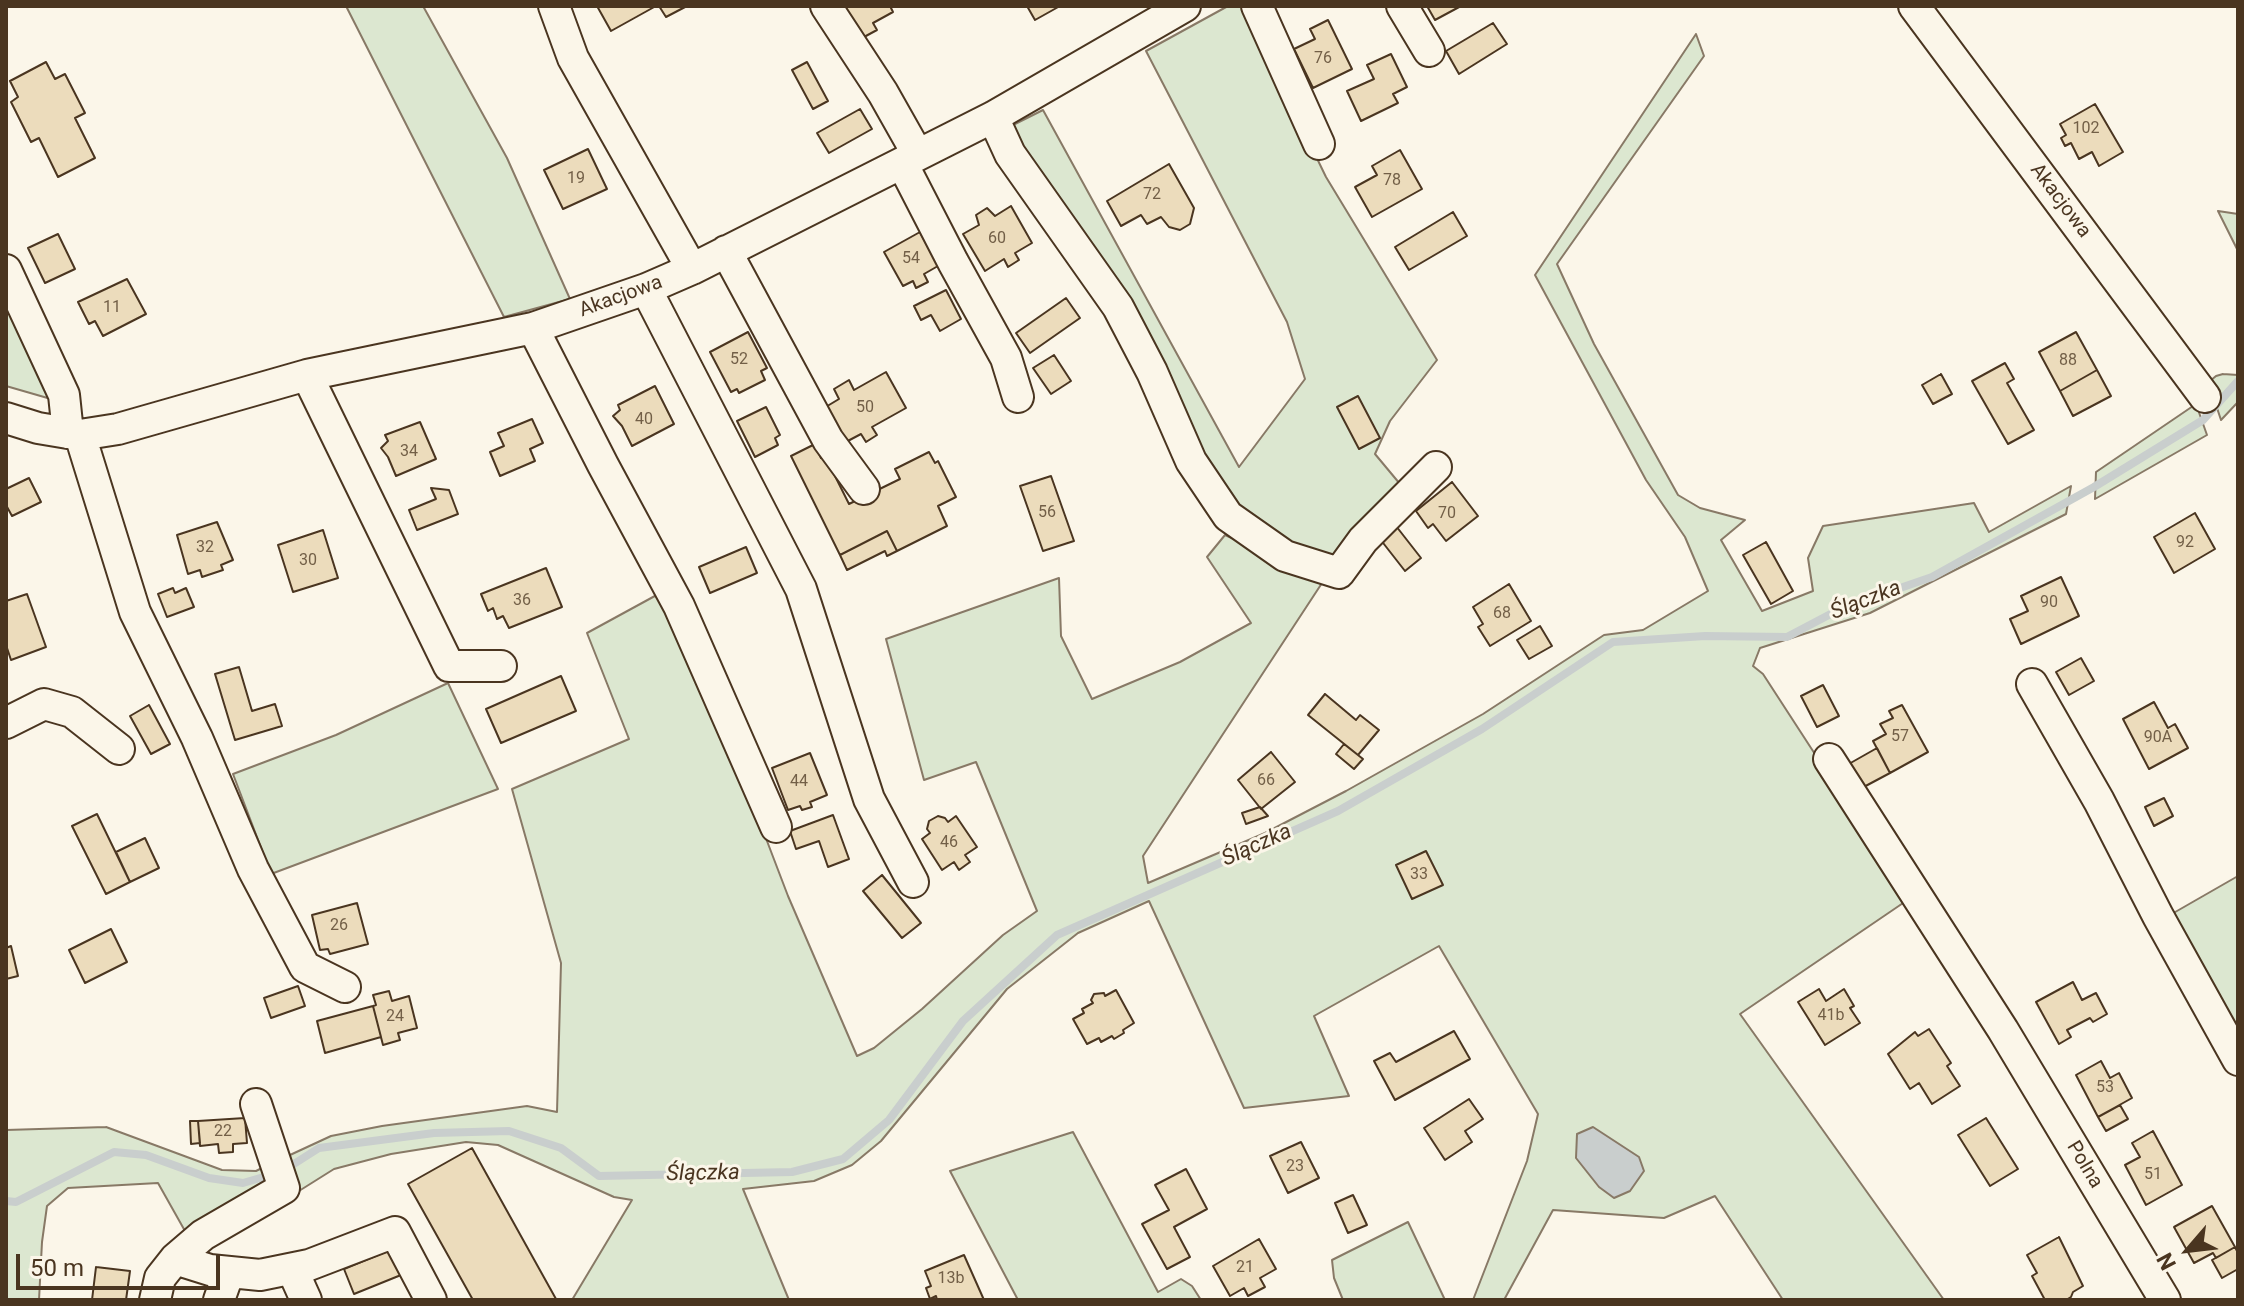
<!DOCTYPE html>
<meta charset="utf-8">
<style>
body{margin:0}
#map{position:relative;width:2244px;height:1306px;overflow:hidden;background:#fbf6e9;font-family:Roboto,sans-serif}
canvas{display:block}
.frame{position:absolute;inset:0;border:8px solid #4a3520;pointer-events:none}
.north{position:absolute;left:2148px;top:1210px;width:80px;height:80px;-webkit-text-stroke:6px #fbf6e9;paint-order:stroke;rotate:242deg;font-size:22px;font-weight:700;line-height:32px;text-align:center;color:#4a3520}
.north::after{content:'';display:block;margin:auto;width:28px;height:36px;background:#4a3520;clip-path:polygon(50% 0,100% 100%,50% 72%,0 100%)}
.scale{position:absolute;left:16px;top:1254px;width:204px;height:36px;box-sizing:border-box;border:4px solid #4a3520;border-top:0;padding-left:10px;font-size:24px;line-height:28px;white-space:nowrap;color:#4a3520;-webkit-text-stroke:6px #fbf6e9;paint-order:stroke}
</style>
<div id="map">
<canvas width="2244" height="1306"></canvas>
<div class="frame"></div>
<div class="north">N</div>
<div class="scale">50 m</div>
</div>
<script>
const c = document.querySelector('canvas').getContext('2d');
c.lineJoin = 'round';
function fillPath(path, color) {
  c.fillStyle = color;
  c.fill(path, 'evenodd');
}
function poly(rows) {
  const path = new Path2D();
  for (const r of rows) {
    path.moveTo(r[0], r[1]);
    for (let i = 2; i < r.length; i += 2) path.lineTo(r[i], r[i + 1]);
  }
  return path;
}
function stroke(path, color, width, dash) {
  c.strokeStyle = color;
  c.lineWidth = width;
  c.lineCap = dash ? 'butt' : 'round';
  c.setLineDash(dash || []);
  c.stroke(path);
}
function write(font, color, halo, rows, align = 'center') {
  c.font = font + ' Roboto,sans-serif';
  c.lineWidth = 6;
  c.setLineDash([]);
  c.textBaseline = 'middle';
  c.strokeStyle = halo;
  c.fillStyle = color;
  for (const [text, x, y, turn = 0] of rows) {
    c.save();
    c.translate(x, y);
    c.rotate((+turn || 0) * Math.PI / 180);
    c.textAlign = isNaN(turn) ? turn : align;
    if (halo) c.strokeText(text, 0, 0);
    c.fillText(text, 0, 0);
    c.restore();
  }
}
const green = poly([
 [346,6,423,6,507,158,570,299,504,317,346,6],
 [1228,6,1243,6,1326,177,1437,360,1390,421,1375,454,1400,484,1339,558,1303,552,1220,494,1084,246,1011,126,1043,110,1239,467,1305,379,1287,322,1146,51,1228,6],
 [1696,34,1704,56,1557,264,1594,344,1678,495,1700,508,1745,520,1721,540,1762,611,1813,591,1808,558,1823,526,1974,503,1989,532,2071,486,2066,514,1870,613,1760,648,1753,666,1763,674,1909,899,1740,1014,1944,1300,1783,1300,1715,1196,1664,1218,1553,1210,1504,1300,1473,1300,1527,1161,1538,1114,1439,946,1314,1016,1349,1096,1244,1108,1149,901,1078,933,1007,989,881,1141,852,1165,814,1181,743,1189,789,1300,572,1300,632,1200,614,1197,498,1145,466,1142,391,1154,334,1169,291,1196,290,1155,331,1136,382,1126,527,1106,557,1112,561,963,512,789,629,739,587,633,664,591,712,697,788,896,857,1056,874,1048,922,1009,1003,935,1037,911,976,762,924,780,886,639,1059,578,1061,636,1092,699,1180,662,1251,623,1207,557,1225,535,1324,580,1143,856,1148,883,1265,833,1346,791,1483,714,1604,635,1643,630,1708,591,1685,537,1646,480,1535,275,1696,34],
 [2218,211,2238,214,2238,251,2218,211],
 [6,297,51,399,6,386,6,297],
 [2223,374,2238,375,2238,402,2221,420,2213,396,2204,386,2216,376,2223,374],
 [2196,404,2207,435,2095,499,2096,472,2196,404],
 [448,683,498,789,271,874,233,774,336,735,448,683],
 [2238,876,2238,1043,2170,915,2238,876],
 [106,1127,222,1170,256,1171,268,1165,262,1191,185,1231,158,1183,68,1188,47,1206,42,1242,39,1300,6,1300,6,1130,106,1127],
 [1073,1132,1158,1292,1181,1279,1192,1286,1201,1300,1018,1300,950,1171,1073,1132],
 [1408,1222,1445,1300,1343,1300,1334,1278,1332,1260,1408,1222]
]);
fillPath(green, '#dce7d0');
stroke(green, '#887966', 2);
const water = poly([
 [1593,1127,1639,1157,1644,1171,1630,1191,1614,1198,1599,1187,1576,1158,1577,1134,1593,1127]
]);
fillPath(water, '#c9cecd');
stroke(water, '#887966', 2);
stroke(poly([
 [286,1169,319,1148,434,1133,509,1131,561,1148,599,1176,792,1172,843,1159,889,1120,963,1021,1057,935,1338,811,1482,729,1613,642,1705,636,1787,637,1842,608,1932,577,2094,487,2203,420,2238,381],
 [6,1201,16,1202,114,1152,146,1155,209,1178,243,1183,274,1174]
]), '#c9cecd', 8);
const building = poly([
 [597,6,656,6,611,31,597,6],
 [659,6,687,6,666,17,659,6],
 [843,6,890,6,893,12,873,23,877,30,864,37,860,30,857,31,843,6],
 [1027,6,1060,6,1035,20,1027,6],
 [1427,6,1461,6,1435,20,1427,6],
 [1328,20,1352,69,1313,88,1294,49,1315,39,1310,29,1328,20],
 [1493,23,1507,44,1459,74,1446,51,1493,23],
 [1391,54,1407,87,1393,94,1398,103,1361,121,1347,91,1374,79,1367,65,1391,54],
 [46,62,55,79,65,74,85,113,75,118,95,158,58,177,39,138,31,142,11,102,18,97,10,81,46,62],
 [807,62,828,101,813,109,792,70,807,62],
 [2095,104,2123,152,2099,166,2092,152,2079,159,2071,143,2065,146,2061,138,2066,135,2060,124,2095,104],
 [860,109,872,129,829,153,817,133,860,109],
 [588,149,607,189,563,209,544,170,588,149],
 [1400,150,1422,189,1372,217,1355,187,1377,175,1372,166,1400,150],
 [1169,164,1194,208,1190,224,1180,230,1169,227,1161,217,1147,224,1141,215,1121,226,1107,201,1169,164],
 [1011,206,1032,243,1015,253,1019,260,1008,267,1004,259,985,271,963,234,979,225,976,215,987,208,995,216,1011,206],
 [1453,212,1467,236,1409,270,1395,247,1453,212],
 [920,232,938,266,924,274,928,282,916,288,913,281,903,286,884,252,920,232],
 [58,234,75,269,45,283,28,248,58,234],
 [127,279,146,314,103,336,95,321,89,324,78,302,127,279],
 [946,290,961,319,940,331,931,315,921,320,914,306,946,290],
 [1066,298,1080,318,1030,353,1016,333,1066,298],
 [748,332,767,368,761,371,765,380,739,393,737,389,731,392,710,352,748,332],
 [2076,332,2097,370,2060,391,2039,352,2076,332],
 [1054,355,1071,381,1051,394,1033,368,1054,355],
 [2005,363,2014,379,2007,383,2034,430,2008,444,1972,381,2005,363],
 [2097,370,2111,396,2073,416,2060,391,2097,370],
 [886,372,906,408,872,427,877,435,866,442,861,434,844,443,824,408,839,399,834,389,849,380,854,390,886,372],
 [1941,374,1952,394,1933,404,1922,385,1941,374],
 [655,386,674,424,632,446,622,426,613,416,620,410,618,405,655,386],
 [1358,396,1380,438,1359,449,1337,407,1358,396],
 [766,407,780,435,775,438,778,445,755,457,737,421,766,407],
 [532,419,543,443,530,449,535,461,500,476,490,452,504,446,498,433,532,419],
 [420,422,436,459,396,476,388,457,381,448,388,441,385,435,420,422],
 [815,444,821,458,825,456,849,504,900,479,895,469,929,452,935,463,938,461,956,497,938,506,947,526,897,551,887,531,840,555,791,456,815,444],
 [1051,476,1074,541,1043,551,1020,486,1051,476],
 [29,478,41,502,12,516,6,505,6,489,29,478],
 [1452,482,1478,516,1446,541,1433,524,1428,528,1416,511,1452,482],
 [431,488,449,490,458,514,417,530,409,510,436,499,431,488],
 [2195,513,2215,549,2174,573,2154,537,2195,513],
 [217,522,233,560,221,565,223,570,202,577,200,570,188,574,177,535,217,522],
 [1396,526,1421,558,1405,571,1380,539,1396,526],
 [323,530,338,578,293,592,278,545,323,530],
 [887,531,897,551,887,556,885,551,847,570,840,555,887,531],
 [1766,542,1793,591,1771,604,1743,555,1766,542],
 [746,547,757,573,710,593,699,567,746,547],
 [546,568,562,607,509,628,503,616,497,619,493,608,488,611,481,594,546,568],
 [2061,577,2079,616,2021,644,2010,619,2028,611,2021,596,2061,577],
 [1509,584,1531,621,1490,646,1478,627,1483,624,1473,607,1509,584],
 [173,588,175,593,186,588,194,607,167,617,158,594,173,588],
 [27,594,46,647,11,660,6,645,6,601,27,594],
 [1540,626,1552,646,1529,659,1517,640,1540,626],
 [2081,658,2094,681,2069,695,2056,672,2081,658],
 [239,667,252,711,275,704,282,726,235,740,215,674,239,667],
 [561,676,576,711,501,743,486,709,561,676],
 [1823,685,1839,716,1817,727,1801,696,1823,685],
 [1325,694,1356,720,1360,715,1379,730,1358,755,1308,715,1325,694],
 [2154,702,2168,728,2175,724,2188,748,2149,769,2123,719,2154,702],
 [149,705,170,744,151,754,130,716,149,705],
 [1902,705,1928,752,1890,773,1873,741,1886,734,1880,724,1893,718,1889,711,1902,705],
 [1344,744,1363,759,1354,769,1336,754,1344,744],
 [1877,748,1890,773,1860,789,1847,765,1877,748],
 [1271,752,1295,782,1261,809,1238,780,1271,752],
 [810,753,827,795,810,802,812,807,802,810,800,806,788,810,772,768,810,753],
 [2164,798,2173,816,2154,826,2145,807,2164,798],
 [1260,807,1268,816,1246,824,1242,813,1260,807],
 [97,814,130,882,106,894,72,826,97,814],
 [833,815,849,859,828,867,819,841,796,849,790,831,833,815],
 [938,816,945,818,948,822,956,816,977,847,965,855,970,862,959,870,954,862,942,870,922,839,930,833,927,829,929,821,938,816],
 [145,838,159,868,130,882,116,852,145,838],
 [1426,851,1443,885,1412,899,1396,865,1426,851],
 [882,875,921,923,902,938,863,891,882,875],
 [357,903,368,944,330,954,328,949,320,950,312,915,357,903],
 [111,929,127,962,85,983,69,950,111,929],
 [11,946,18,976,6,979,6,948,11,946],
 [2073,982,2082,1000,2096,993,2107,1014,2093,1022,2090,1018,2067,1030,2071,1037,2059,1044,2036,1002,2073,982],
 [298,986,305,1006,271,1018,264,998,298,986],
 [1819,989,1826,1001,1844,989,1854,1006,1850,1008,1860,1023,1825,1045,1798,1002,1819,989],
 [1116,990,1134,1023,1123,1030,1124,1033,1114,1039,1112,1036,1101,1042,1099,1038,1087,1044,1073,1019,1084,1013,1082,1009,1093,1003,1091,1000,1094,994,1104,993,1105,996,1116,990],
 [389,991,392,1001,409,996,417,1028,398,1033,400,1040,383,1045,373,1006,376,1005,373,995,389,991],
 [373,1006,381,1037,325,1053,317,1021,373,1006],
 [1929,1029,1951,1063,1947,1066,1960,1086,1932,1104,1919,1083,1910,1089,1888,1054,1915,1032,1918,1036,1929,1029],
 [1454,1031,1470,1059,1395,1100,1374,1061,1390,1053,1396,1062,1454,1031],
 [2101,1061,2110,1078,2119,1073,2132,1098,2098,1117,2076,1075,2101,1061],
 [1469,1099,1483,1119,1465,1131,1472,1142,1445,1160,1424,1128,1469,1099],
 [2120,1105,2128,1119,2106,1131,2098,1117,2120,1105],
 [245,1118,247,1143,233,1144,233,1152,219,1153,218,1144,200,1146,198,1121,245,1118],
 [1986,1118,2018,1169,1990,1186,1958,1135,1986,1118],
 [190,1121,198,1121,200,1143,191,1144,190,1121],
 [2153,1131,2182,1185,2146,1205,2125,1165,2140,1157,2132,1143,2153,1131],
 [1301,1142,1319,1178,1288,1193,1270,1156,1301,1142],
 [472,1148,556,1299,554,1300,473,1300,408,1184,472,1148],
 [1186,1169,1207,1209,1174,1227,1190,1257,1167,1269,1142,1224,1169,1210,1155,1185,1186,1169],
 [1353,1195,1367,1225,1348,1233,1335,1203,1353,1195],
 [2212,1206,2235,1247,2216,1258,2213,1253,2194,1263,2174,1227,2212,1206],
 [2059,1237,2083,1286,2073,1292,2071,1297,2066,1300,2045,1300,2032,1276,2037,1273,2027,1255,2059,1237],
 [1259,1239,1276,1269,1260,1278,1265,1287,1248,1296,1244,1288,1230,1296,1213,1266,1259,1239],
 [2235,1247,2238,1253,2238,1269,2222,1278,2212,1260,2235,1247],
 [390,1250,401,1275,354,1294,344,1269,390,1250],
 [964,1255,984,1300,937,1300,936,1296,930,1299,926,1288,931,1286,925,1271,964,1255],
 [96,1267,130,1271,126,1300,92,1300,96,1267]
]);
fillPath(building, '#ecdcbc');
stroke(building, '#4a3520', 2);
const minor = poly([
 [554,6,573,58,692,269],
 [826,6,883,93,918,155],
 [1257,6,1319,144],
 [1402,6,1429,51],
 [1914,6,2205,397],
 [993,117,1010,154,1118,307,1152,372,1191,461,1228,516,1285,556,1339,573,1363,540,1436,467],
 [902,163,953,262,1006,358,1018,397],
 [726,251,828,440,864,489],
 [6,270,64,395,68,433],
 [646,289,801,589,869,799,913,882],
 [533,328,603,465,679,606,776,827],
 [307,375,449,666,501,666],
 [6,418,38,428,80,435,118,429,307,375,533,328,646,289,692,269,993,117,1185,6],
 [80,435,135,612,197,738,253,869,305,967,345,987],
 [2032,684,2099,801,2158,916,2238,1060],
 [6,723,44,704,72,712,119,749],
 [1829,759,2003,1030,2165,1300],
 [175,1259,210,1270,260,1275,309,1265,395,1232,431,1300],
 [292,1269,306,1300],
 [155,1300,160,1278,175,1259,203,1235,284,1188,256,1104],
 [219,1300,229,1272]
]);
stroke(minor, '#4a3520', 34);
stroke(minor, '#fbf6e9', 30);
write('16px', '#725f47', null, [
 ["76",1323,59],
 ["102",2086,129],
 ["19",576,179],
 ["78",1392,181],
 ["72",1152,195],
 ["60",997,239],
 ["54",911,259],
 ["11",112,308],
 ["52",739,360],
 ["88",2068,361],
 ["50",865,408],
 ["40",644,420],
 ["34",409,452],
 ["56",1047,513],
 ["70",1447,514],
 ["92",2185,543],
 ["32",205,548],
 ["30",308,561],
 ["36",522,601],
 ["90",2049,603],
 ["68",1502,614],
 ["57",1900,737],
 ["90A",2158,738],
 ["66",1266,781],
 ["44",799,782],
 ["46",949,843],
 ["33",1419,875],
 ["26",339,926],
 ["41b",1831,1016],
 ["24",395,1017],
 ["53",2105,1088],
 ["22",223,1132],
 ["23",1295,1167],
 ["51",2153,1175],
 ["21",1245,1268],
 ["13b",951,1279]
]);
write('20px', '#4a3520', '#fbf6e9', [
 ["Akacjowa",2060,201,53],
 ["Akacjowa",621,297,-20],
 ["Polna",2084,1165,59]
]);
write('italic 22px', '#4a3520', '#fbf6e9', [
 ["Ślączka",1866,601,-21],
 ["Ślączka",1257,846,-24],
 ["Ślączka",703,1174,-1]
]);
</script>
